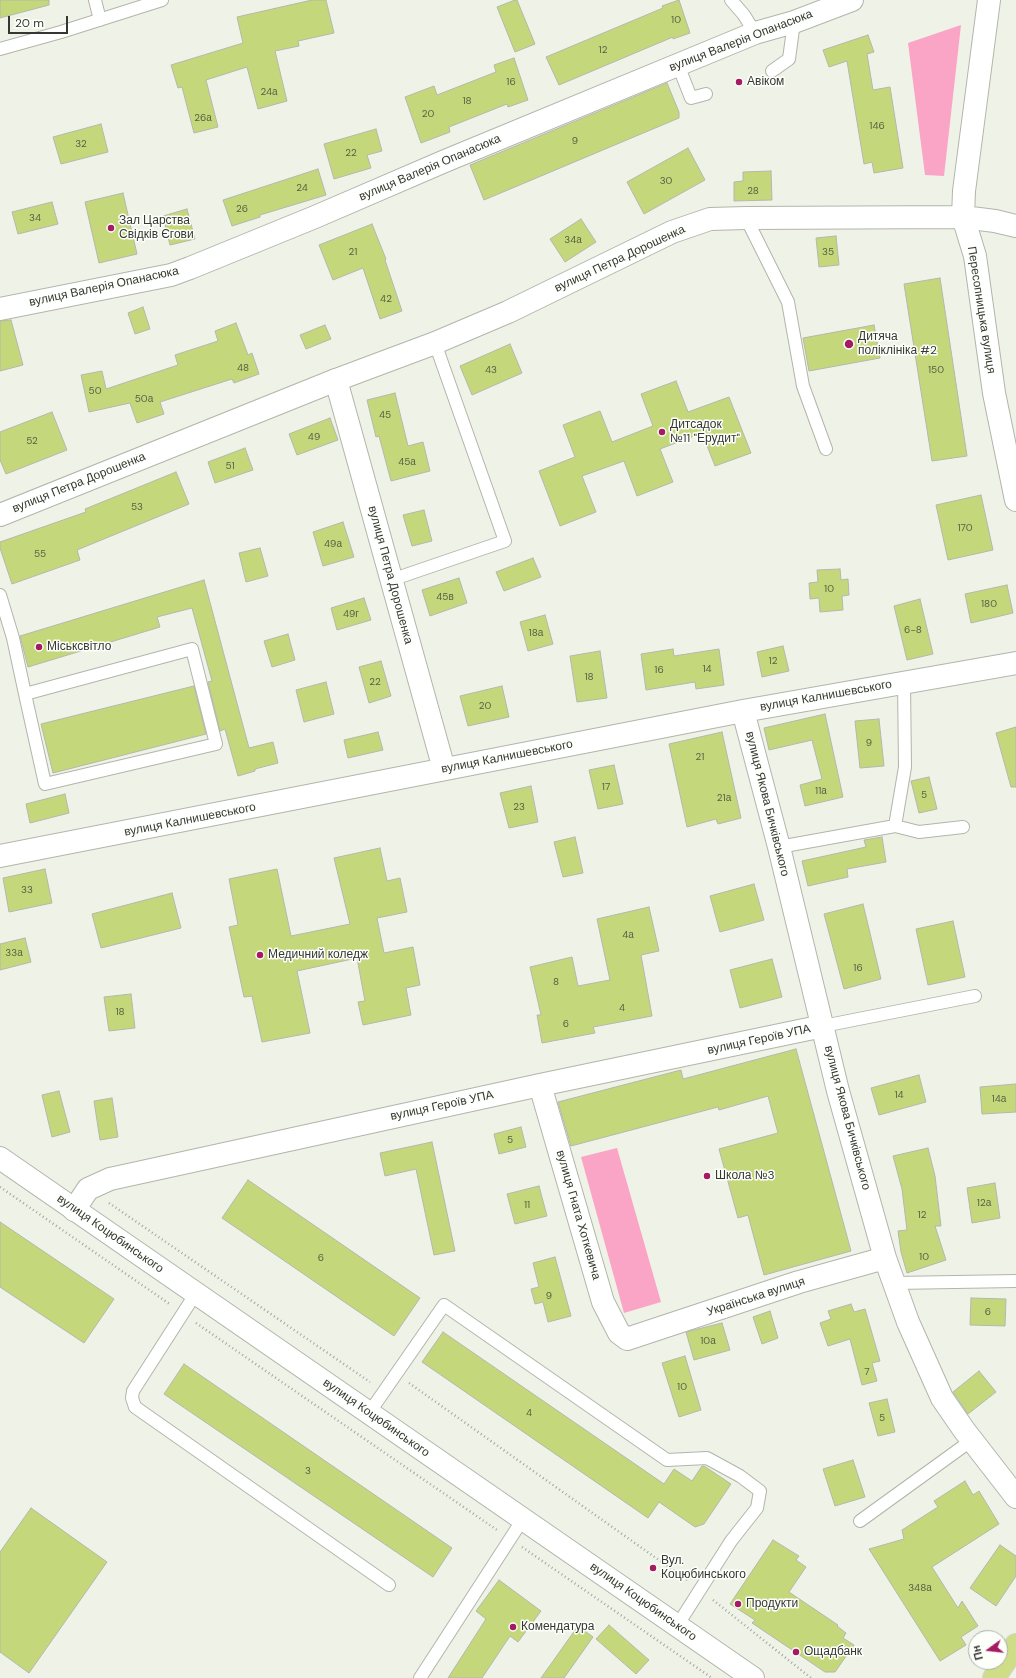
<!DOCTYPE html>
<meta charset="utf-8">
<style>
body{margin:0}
#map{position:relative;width:1016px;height:1678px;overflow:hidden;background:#eff3e7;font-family:"DM Sans",sans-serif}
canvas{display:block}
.north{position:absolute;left:968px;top:1630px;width:40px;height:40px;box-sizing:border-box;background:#fdfffa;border:1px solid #adafaa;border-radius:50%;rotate:255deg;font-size:11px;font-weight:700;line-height:16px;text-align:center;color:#363733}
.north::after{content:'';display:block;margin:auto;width:14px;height:18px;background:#a51b63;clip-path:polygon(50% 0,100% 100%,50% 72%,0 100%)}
.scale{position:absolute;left:8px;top:16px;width:60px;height:18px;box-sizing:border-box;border:2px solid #363733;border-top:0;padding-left:5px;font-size:12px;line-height:14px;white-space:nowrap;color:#363733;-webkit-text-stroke:3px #fdfffa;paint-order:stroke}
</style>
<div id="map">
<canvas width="1016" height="1678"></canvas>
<div class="north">Пн</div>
<div class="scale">20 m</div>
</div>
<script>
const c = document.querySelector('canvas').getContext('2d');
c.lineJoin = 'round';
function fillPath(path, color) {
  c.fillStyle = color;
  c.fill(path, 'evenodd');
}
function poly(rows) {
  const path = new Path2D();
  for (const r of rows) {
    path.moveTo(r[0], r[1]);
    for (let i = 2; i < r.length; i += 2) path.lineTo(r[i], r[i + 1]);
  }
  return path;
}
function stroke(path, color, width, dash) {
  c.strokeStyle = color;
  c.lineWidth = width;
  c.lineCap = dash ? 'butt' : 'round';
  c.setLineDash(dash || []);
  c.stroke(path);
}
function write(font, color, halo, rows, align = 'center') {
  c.font = font + ' "DM Sans",sans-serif';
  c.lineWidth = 3;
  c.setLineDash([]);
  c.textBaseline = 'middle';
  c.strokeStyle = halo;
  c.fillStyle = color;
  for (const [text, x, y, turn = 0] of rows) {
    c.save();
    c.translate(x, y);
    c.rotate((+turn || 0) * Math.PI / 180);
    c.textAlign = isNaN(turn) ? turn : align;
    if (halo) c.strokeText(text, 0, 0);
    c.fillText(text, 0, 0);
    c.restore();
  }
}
fillPath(poly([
 [961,25,944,176,925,175,908,43],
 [617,1148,661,1302,624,1313,581,1157]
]), '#faa5c5');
const building = poly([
 [0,0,49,0,49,5,0,18,0,0],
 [312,0,326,0,334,33,298,41,299,46,275,51,287,101,258,109,247,67,206,80,218,127,194,133,182,87,178,88,171,65,243,43,237,17,312,0],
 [515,0,517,0,535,44,515,52,497,7,515,0],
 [679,0,690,33,673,39,673,37,559,85,546,57,663,8,662,6,679,0],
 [868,35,874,52,867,54,873,90,890,87,903,168,874,173,872,162,864,164,847,61,829,67,823,50,868,35],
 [514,58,528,100,508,107,507,104,449,127,450,132,421,143,405,97,434,86,437,95,496,72,494,65,514,58],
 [667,83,679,112,679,118,484,200,470,165,667,83],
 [101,124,108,152,61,164,53,137,101,124],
 [376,129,382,151,367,155,371,168,334,179,324,144,376,129],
 [688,148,705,180,644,214,627,182,688,148],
 [318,169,326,195,260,215,260,217,232,226,223,200,318,169],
 [771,171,772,200,734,201,734,182,743,181,743,172,771,171],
 [123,193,137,254,99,263,85,202,123,193],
 [52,202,58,224,18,234,12,212,52,202],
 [187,209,195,239,170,245,163,216,187,209],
 [581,219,596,242,565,262,550,239,581,219],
 [372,224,386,259,385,260,402,311,380,319,363,268,333,280,319,245,372,224],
 [836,236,839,265,819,267,816,238,836,236],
 [940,278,967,456,932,461,904,284,940,278],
 [143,307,150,329,135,334,128,313,143,307],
 [11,320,23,365,0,371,0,321,11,320],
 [236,323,248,355,252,353,259,374,234,383,232,379,160,402,164,414,137,423,130,403,89,412,81,375,102,371,106,389,178,365,175,355,218,341,215,331,236,323],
 [325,325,331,339,306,349,300,335,325,325],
 [874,325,880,358,809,371,803,338,874,325],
 [510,344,522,373,472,395,460,366,510,344],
 [676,381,688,412,729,397,751,453,715,466,702,433,660,449,673,482,637,496,624,461,582,476,596,512,560,526,539,471,575,457,563,425,600,411,612,442,653,426,641,394,676,381],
 [395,393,408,446,423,442,430,471,391,481,379,436,376,437,367,400,395,393],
 [52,412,67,450,6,474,0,460,0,432,52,412],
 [330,418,338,440,297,455,289,434,330,418],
 [245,448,253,470,215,483,208,462,245,448],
 [176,472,189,504,77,550,80,560,12,584,0,548,0,542,86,512,85,509,176,472],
 [981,495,993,550,948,560,936,505,981,495],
 [424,510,432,541,412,546,403,515,424,510],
 [343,522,354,557,323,566,313,532,343,522],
 [260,548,268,576,246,582,239,553,260,548],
 [533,558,541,577,504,591,496,572,533,558],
 [840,569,841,580,848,579,849,595,842,596,843,610,820,612,819,598,810,599,809,583,818,582,817,570,840,569],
 [459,578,467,603,430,616,422,590,459,578],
 [204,580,249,748,273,742,278,763,255,769,255,771,238,776,225,729,220,731,208,682,212,681,192,608,157,617,160,627,28,667,20,636,204,580],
 [1007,585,1013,613,971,623,965,594,1007,585],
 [364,598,371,620,337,630,331,608,364,598],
 [920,599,933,654,907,660,894,606,920,599],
 [545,615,553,644,528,651,520,622,545,615],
 [288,634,295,660,272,667,264,641,288,634],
 [783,646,789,671,762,677,757,652,783,646],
 [673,649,674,656,719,649,724,685,696,689,695,682,646,690,641,654,673,649],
 [600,651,607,698,577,702,570,656,600,651],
 [381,661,391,696,369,703,359,667,381,661],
 [326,682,334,714,304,722,296,690,326,682],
 [194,686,206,734,53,773,41,724,194,686],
 [502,686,509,717,468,726,460,696,502,686],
 [825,714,843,797,805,806,800,785,822,779,812,740,769,750,764,728,825,714],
 [879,719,884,766,860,768,855,721,879,719],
 [1016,727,1016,787,1011,787,996,733,1016,727],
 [378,732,383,750,348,758,344,740,378,732],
 [722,732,741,818,718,824,716,819,687,827,669,744,722,732],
 [614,765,623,804,598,809,589,770,614,765],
 [929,777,937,809,919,813,911,781,929,777],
 [531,786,538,822,509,828,500,793,531,786],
 [65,794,69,813,30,823,26,804,65,794],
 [575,837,583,873,563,877,554,842,575,837],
 [882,837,886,862,847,869,848,877,808,886,802,861,866,847,864,840,882,837],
 [380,848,387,881,400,878,407,912,377,918,384,953,413,947,420,985,406,988,411,1015,363,1025,358,1002,365,1001,357,958,297,971,310,1033,262,1042,252,996,244,997,229,927,238,925,229,879,277,869,291,936,350,924,334,858,380,848],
 [45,869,52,903,9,912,3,878,45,869],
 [754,884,764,920,720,932,710,896,754,884],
 [172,893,181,928,101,948,92,914,172,893],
 [863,904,881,979,844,989,824,914,863,904],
 [649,907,659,951,641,955,652,1016,593,1027,595,1033,542,1043,537,1015,541,1015,530,967,572,957,578,986,610,980,597,919,649,907],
 [953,921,965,977,928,985,916,929,953,921],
 [25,938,31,962,0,970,0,944,25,938],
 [772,959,782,997,740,1008,730,970,772,959],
 [131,994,135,1028,109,1031,104,997,131,994],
 [796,1049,851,1251,764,1275,748,1215,738,1218,719,1149,778,1133,768,1096,719,1110,718,1107,571,1146,558,1102,681,1070,683,1079,796,1049],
 [919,1075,926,1102,879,1115,871,1088,919,1075],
 [1016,1084,1016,1112,982,1114,980,1087,1016,1084],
 [59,1091,70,1132,52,1137,42,1095,59,1091],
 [112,1098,118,1137,100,1140,94,1101,112,1098],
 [521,1127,526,1147,499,1154,494,1134,521,1127],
 [432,1142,455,1251,434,1255,416,1169,385,1176,380,1153,432,1142],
 [928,1148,935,1176,941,1226,935,1226,946,1260,907,1273,901,1252,898,1231,907,1230,902,1189,893,1156,928,1148],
 [248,1180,420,1298,394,1336,222,1218,248,1180],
 [995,1183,1000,1218,972,1223,967,1188,995,1183],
 [539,1186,547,1216,515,1224,507,1194,539,1186],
 [0,1222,114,1299,84,1343,0,1287,0,1222],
 [555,1257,571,1316,548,1322,543,1302,535,1304,531,1289,539,1287,533,1263,555,1257],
 [971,1298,1006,1299,1005,1326,970,1325,971,1298],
 [851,1304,854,1312,865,1309,880,1361,872,1363,877,1381,862,1385,850,1339,828,1346,820,1323,831,1319,828,1311,851,1304],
 [770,1311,778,1338,762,1344,753,1317,770,1311],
 [722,1323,730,1350,694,1360,686,1332,722,1323],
 [443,1332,664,1484,674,1469,692,1481,702,1466,704,1466,731,1484,704,1524,695,1527,659,1502,648,1518,422,1362,443,1332],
 [685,1356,701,1410,679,1417,662,1363,685,1356],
 [184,1364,452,1548,433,1577,164,1394,184,1364],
 [979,1371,996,1392,968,1414,953,1392,979,1371],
 [887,1399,895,1432,878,1436,869,1403,887,1399],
 [853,1460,865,1497,835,1506,823,1469,853,1460],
 [965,1481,973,1495,979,1491,999,1524,932,1567,958,1608,962,1601,978,1626,961,1637,966,1645,940,1661,869,1549,904,1539,902,1530,938,1507,934,1501,965,1481],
 [31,1508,107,1562,29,1673,0,1652,0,1552,31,1508],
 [773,1540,799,1556,796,1560,806,1567,789,1592,838,1625,837,1626,846,1633,843,1638,854,1645,835,1672,825,1672,752,1623,755,1620,730,1604,773,1540],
 [1000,1545,1016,1556,1016,1576,996,1606,970,1588,1000,1545],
 [499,1580,541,1611,518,1642,510,1636,482,1678,448,1678,486,1619,476,1611,499,1580],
 [609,1625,649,1660,636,1674,596,1639,609,1625],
 [578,1626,593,1637,564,1678,541,1678,578,1626]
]);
fillPath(building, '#c4d87b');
stroke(building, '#b4b7ac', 1);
const lane = poly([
 [95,0,100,20],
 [731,0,744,15,755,33],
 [0,49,61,32,162,0],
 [678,65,691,98,706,94],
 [772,71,789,59,794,22],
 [746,218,788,302,803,386,826,449],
 [391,580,505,541,435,343],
 [0,595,13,638,25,694,45,784,216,744,192,649,25,694],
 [904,682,905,767,895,826,919,832,963,827],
 [779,847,895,826],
 [823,1026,975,996],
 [894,1283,1016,1281],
 [196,1293,133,1391,132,1398,135,1407,389,1585],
 [369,1413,444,1305,667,1460,707,1458,740,1476,760,1491,757,1508,731,1541,677,1626],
 [860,1521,972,1440],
 [420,1678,523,1519]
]);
const street = poly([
 [963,217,975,256,994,393,1016,500],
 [0,309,171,275,190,268,315,217,445,161,755,33,794,22,852,0],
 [336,380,444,769],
 [743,711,779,847,838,1091,885,1258,908,1322,942,1398,964,1430,1016,1497],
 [0,856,743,711,1016,663],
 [540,1085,603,1302,619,1333,627,1339,799,1282,885,1258],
 [74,1210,88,1189,110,1179,540,1085,823,1026]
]);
const secondary = poly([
 [963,217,964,191,989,0],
 [0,515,336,380,435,343,508,312,672,232,710,219,746,218,963,217,995,221,1016,226],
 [0,1158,753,1678]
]);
const primary = poly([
 [994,1678,1016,1645]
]);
stroke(lane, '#b2b5aa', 14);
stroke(street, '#b2b5aa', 24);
stroke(secondary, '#b2b5aa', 24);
stroke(primary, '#d3d3d2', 24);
stroke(poly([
 [0,1187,171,1305],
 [109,1203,370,1382],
 [196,1323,497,1530],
 [409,1383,687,1580],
 [522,1547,712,1678],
 [713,1600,811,1678]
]), '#a3a69d', 2.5, [1, 3]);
stroke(lane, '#fff', 12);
stroke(street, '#fff', 22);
stroke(secondary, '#fff', 22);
stroke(primary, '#cedd86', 22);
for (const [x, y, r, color] of [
 [739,82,4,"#a51b63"],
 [111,228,4,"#a51b63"],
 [849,344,5,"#a51b63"],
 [662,432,4,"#a51b63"],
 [39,647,4,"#a51b63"],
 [260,955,4,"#a51b63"],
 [707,1176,4,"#a51b63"],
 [653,1568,4,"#a51b63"],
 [738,1604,4,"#a51b63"],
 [513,1627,4,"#a51b63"],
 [796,1652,4,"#a51b63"]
]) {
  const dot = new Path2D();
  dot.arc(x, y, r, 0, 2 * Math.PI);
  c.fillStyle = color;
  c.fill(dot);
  stroke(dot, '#fdfffa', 1.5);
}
write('10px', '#5a5f45', null, [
 ["10",676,20],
 ["12",603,50],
 ["16",511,82],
 ["24а",269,92],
 ["18",467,101],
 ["20",428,114],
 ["26а",203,118],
 ["146",877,126],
 ["9",575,141],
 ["32",81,144],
 ["22",351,153],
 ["30",666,181],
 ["24",302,188],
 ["28",753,191],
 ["26",242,209],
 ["34",35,218],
 ["34а",573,240],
 ["21",353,252],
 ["35",828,252],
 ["42",386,299],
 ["48",243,368],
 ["43",491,370],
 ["150",936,370],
 ["50",95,391],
 ["50а",144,399],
 ["45",385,415],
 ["49",314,437],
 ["52",32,441],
 ["45а",407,462],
 ["51",230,466],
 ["53",137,507],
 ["170",965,528],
 ["49а",333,544],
 ["55",40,554],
 ["10",829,589],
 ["45в",445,597],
 ["180",989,604],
 ["49г",351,614],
 ["6-8",913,630],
 ["18а",536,633],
 ["12",773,661],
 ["14",707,669],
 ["16",659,670],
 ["18",589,677],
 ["22",375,682],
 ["20",485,706],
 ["9",869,743],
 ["21",700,757],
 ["17",606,787],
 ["11а",821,791],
 ["5",924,795],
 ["21а",724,798],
 ["23",519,807],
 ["33",27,890],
 ["4а",628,935],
 ["33а",14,953],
 ["16",858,968],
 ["8",556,982],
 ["4",622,1008],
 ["18",120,1012],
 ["6",566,1024],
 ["14",899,1095],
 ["14а",999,1099],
 ["5",510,1140],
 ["12а",984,1203],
 ["11",527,1205],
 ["12",922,1215],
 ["10",924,1257],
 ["6",321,1258],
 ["9",549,1296],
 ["6",988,1312],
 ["10а",708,1341],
 ["7",867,1372],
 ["10",682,1387],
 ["4",529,1413],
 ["5",882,1418],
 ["3",308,1471],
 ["348а",920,1588]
]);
write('12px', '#363733', '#fdfffa', [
 ["вулиця Валерія Опанасюка",741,41,-21],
 ["вулиця Валерія Опанасюка",430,168,-23],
 ["вулиця Петра Дорошенка",620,259,-25],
 ["вулиця Валерія Опанасюка",104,287,-12],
 ["Пересопницька вулиця",981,310,81],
 ["вулиця Петра Дорошенка",79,483,-22],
 ["вулиця Петра Дорошенка",390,575,75],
 ["вулиця Калнишевського",826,696,-10],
 ["вулиця Калнишевського",507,757,-11],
 ["вулиця Якова Бичківського",767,804,76],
 ["вулиця Калнишевського",190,820,-11],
 ["вулиця Героїв УПА",759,1040,-12],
 ["вулиця Героїв УПА",442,1106,-12],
 ["вулиця Якова Бичківського",847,1118,75],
 ["вулиця Гната Хоткевича",578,1215,74],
 ["вулиця Коцюбинського",110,1234,35],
 ["Українська вулиця",756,1297,-18],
 ["вулиця Коцюбинського",376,1418,35],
 ["вулиця Коцюбинського",643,1602,35]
]);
write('12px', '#363733', '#fdfffa', [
 ["Авіком",747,82],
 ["Зал Царства",119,221],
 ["Свідків Єгови",119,235],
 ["Дитяча",858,337],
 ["поліклініка #2",858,351],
 ["Дитсадок",670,425],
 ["№11 \"Ерудит\"",670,439],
 ["Міськсвітло",47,647],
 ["Медичний коледж",268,955],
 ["Школа №3",715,1176],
 ["Вул.",661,1561],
 ["Коцюбинського",661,1575],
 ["Продукти",746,1604],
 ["Комендатура",521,1627],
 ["Ощадбанк",804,1652]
], 'left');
</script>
